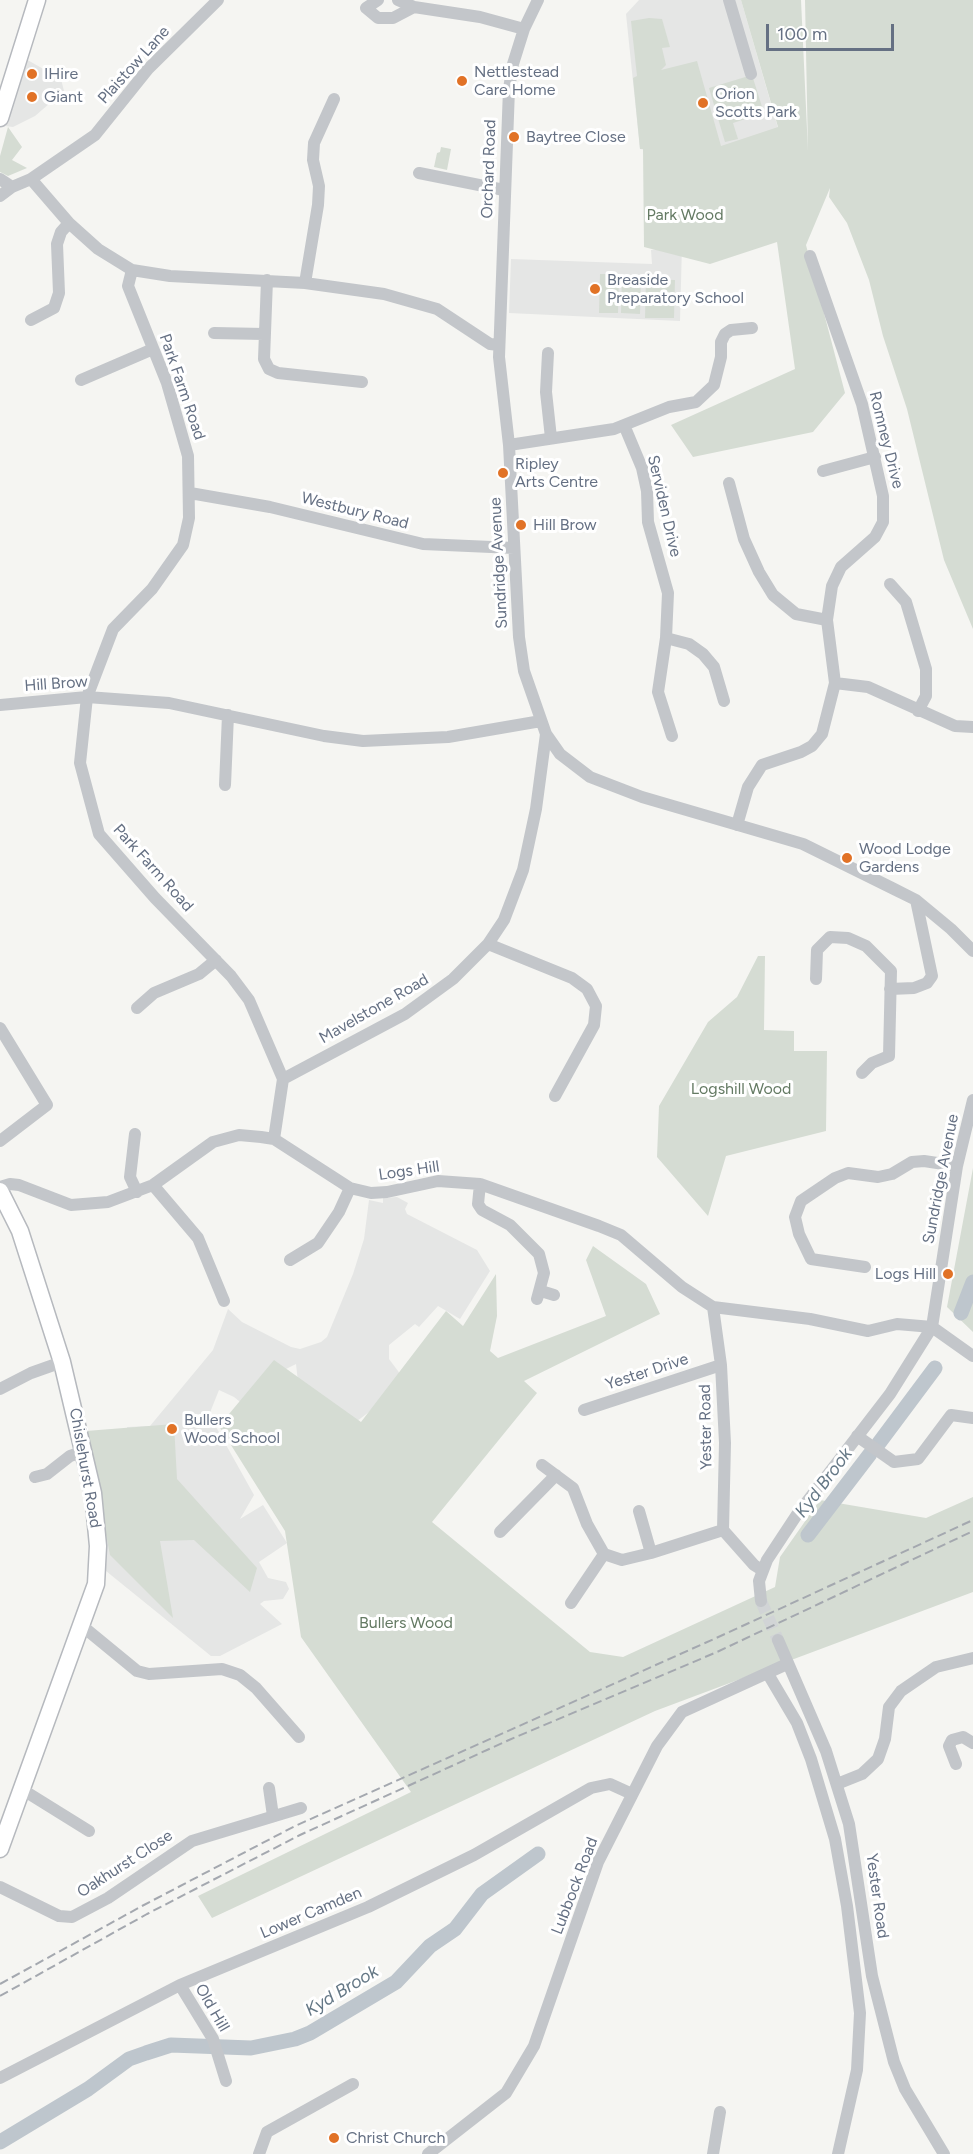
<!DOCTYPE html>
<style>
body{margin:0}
#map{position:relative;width:973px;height:2154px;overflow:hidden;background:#f5f5f2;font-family:Figtree,sans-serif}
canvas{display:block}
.scale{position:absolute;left:766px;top:24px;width:128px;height:27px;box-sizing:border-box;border:3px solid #657083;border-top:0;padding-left:8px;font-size:18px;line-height:21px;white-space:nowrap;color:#657083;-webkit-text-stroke:4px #fff;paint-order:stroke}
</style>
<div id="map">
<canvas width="973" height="2154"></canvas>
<div class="scale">100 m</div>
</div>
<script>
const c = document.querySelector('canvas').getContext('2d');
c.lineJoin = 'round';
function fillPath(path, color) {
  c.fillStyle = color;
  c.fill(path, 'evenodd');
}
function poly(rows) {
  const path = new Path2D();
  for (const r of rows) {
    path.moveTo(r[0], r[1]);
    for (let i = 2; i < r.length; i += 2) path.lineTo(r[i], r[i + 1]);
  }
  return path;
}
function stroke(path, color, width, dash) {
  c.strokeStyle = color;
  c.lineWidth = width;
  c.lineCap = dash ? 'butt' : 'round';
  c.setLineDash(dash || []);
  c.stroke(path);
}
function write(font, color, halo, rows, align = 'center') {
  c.font = font + ' Figtree,sans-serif';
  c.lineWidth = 6;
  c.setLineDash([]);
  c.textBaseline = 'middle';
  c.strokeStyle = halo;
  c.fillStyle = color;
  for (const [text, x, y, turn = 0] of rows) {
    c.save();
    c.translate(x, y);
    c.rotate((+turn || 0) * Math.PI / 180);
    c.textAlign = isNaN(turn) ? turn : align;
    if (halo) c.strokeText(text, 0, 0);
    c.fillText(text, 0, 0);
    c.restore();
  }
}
fillPath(poly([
 [639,0,741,0,778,128,756,168,640,149,626,14],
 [24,58,61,79,64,91,35,116,13,127,5,126],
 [682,245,680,321,509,313,511,259,652,264,651,250],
 [397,1197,408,1203,405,1209,407,1214,477,1250,490,1271,460,1319,438,1306,419,1327,415,1324,389,1345,389,1359,407,1383,344,1431,298,1382,296,1364,286,1369,255,1414,234,1397,219,1390,211,1410,211,1418,254,1495,240,1519,263,1505,287,1543,259,1562,268,1578,286,1582,289,1589,283,1599,264,1601,260,1604,282,1624,220,1656,211,1656,106,1571,104,1502,127,1440,127,1427,150,1426,213,1350,228,1309,242,1322,291,1347,300,1349,321,1342,327,1337,353,1274,364,1239,369,1200,383,1203,383,1198]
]), '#e5e6e5');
fillPath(poly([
 [741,0,801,0,808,151,805,0,973,0,973,629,944,560,907,409,883,336,869,280,847,223,829,197,830,188,806,245,845,393,813,432,693,457,671,425,795,369,777,242,710,264,644,247,643,149,640,149,633,78,637,76,631,21,649,18,662,19,670,47,662,48,666,65,661,70,697,61,721,146,778,127],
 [752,75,764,113,733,123,738,139,725,142,709,88],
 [8,127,22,147,12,160,27,168,8,176,0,172,0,156],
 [441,147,451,149,447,170,434,167,437,153,440,152],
 [600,274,619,274,618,313,599,313],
 [622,275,641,275,640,314,621,313],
 [646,279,675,280,674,318,645,318],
 [758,956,765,956,764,1030,794,1031,794,1051,827,1051,826,1131,726,1156,708,1216,657,1157,659,1106,708,1022,737,997],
 [973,1168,973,1332,947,1307],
 [593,1246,646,1284,660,1314,524,1381,537,1393,432,1522,590,1652,623,1657,775,1587,780,1557,820,1500,926,1518,973,1497,973,1592,655,1711,212,1918,198,1896,411,1792,301,1637,285,1531,219,1426,274,1360,361,1422,446,1311,463,1326,496,1274,497,1316,490,1351,498,1358,606,1316,586,1260],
 [174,1424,177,1479,257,1568,250,1592,194,1540,160,1541,173,1618,110,1555,86,1431]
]), '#d5dcd3');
stroke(poly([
 [961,1313,973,1282],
 [879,1443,935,1368],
 [808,1535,870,1454],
 [0,2142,88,2089,129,2059,146,2053,171,2045,251,2048,295,2039,310,2033,396,1982,430,1946,455,1929,482,1894,538,1854]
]), '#bec6cd', 15);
stroke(poly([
 [761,1601,778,1640]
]), '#d1d4d6', 12, [12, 6]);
const major = poly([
 [0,118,37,0],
 [0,1191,20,1231,62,1362,93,1493,98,1546,96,1584,0,1849]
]);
stroke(major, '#b6b9be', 19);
stroke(poly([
 [378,0,366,8,378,18,393,18,414,7],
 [398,0,414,7,480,17,524,29],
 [538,0,524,29,513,64,509,89,499,357,509,445,519,637,524,671,546,734,560,754,590,777,642,797,803,844,892,888,916,900,951,929,973,951],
 [729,0,751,74],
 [419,173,504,190],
 [0,179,12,187],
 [31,179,69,223,98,249,132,270,170,276,305,283,384,294,437,309,490,344,499,345],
 [0,196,12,187,31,179,95,135,148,69,218,0],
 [132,270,128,286,167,383,188,456,189,518,183,545,152,589,113,629,87,697,80,763,99,834,155,898,231,976,249,1000,283,1079,274,1139],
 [267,280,264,359,269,369,278,373,362,382],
 [305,283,318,205,319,186,313,160,314,143,334,99],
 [31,320,54,308,59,293,57,244,61,232,69,223],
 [214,333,264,334],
 [548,353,546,392,551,438],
 [81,380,153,349],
 [624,425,642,468,647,491,648,522,668,593,666,638,658,692,672,736],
 [509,445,614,429,669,407,696,402,714,385,721,357,721,342,725,334,731,330,752,328],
 [823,471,875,457],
 [729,483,744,539,759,572,773,595,796,614,827,620],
 [190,493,270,507,423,544,514,548],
 [890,584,906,602,926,669,926,696,918,711],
 [666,638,689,644,703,654,714,667,724,701],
 [835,683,868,687,955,726,973,727],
 [0,705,87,697,169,703,324,736,363,741,448,737,541,721],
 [225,785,228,715],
 [737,825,748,787,762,765,801,752,812,746,822,734,835,683,827,620,832,586,841,567,875,537,883,522,883,496,862,404,810,256],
 [488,944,572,978,587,989,596,1006,594,1025,555,1096],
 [816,979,817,950,830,937,848,938,866,946,891,971,889,1056,872,1063,862,1073],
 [890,989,914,988,927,983,932,976,916,900],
 [137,1008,154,993,199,974,216,960],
 [0,1028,47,1105,0,1141],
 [283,1079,405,1014,453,979,488,944,504,920,523,870,536,809,546,734],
 [135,1134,130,1177,137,1192],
 [480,1184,478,1204,482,1210,510,1225,539,1254,544,1273,537,1299],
 [153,1185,198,1238,224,1301],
 [0,1187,10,1184,19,1185,71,1205,108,1202,153,1185,213,1142,239,1135,261,1137,274,1139,350,1188,371,1193,387,1192,438,1181,480,1184,599,1226,621,1235,682,1287,713,1307,810,1319,868,1331,897,1324,932,1327,973,1356],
 [290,1260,318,1243,339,1212,350,1188],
 [865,1267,811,1259,799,1234,795,1217,801,1201,835,1178,848,1173,878,1177,892,1174,912,1162,924,1161,957,1166],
 [541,1291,554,1295],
 [713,1307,721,1365,725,1443,723,1530,754,1565,762,1570],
 [0,1389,31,1373,62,1362],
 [584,1410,721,1365],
 [857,1436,894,1462,918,1459,951,1415,973,1418],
 [542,1465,573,1488,587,1524,604,1554,622,1560,651,1553,723,1530],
 [35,1477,47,1474,70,1456,85,1451],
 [639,1511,651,1553],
 [500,1532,556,1475],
 [761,1601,759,1581,767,1560,796,1516,890,1394,932,1327,957,1166,973,1100],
 [571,1603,604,1554],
 [81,1625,137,1671,149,1674,222,1669,240,1675,256,1688,299,1737],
 [778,1640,826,1751,849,1824,872,1976,894,2062,905,2089,944,2154],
 [768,1674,797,1723,811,1759,835,1839,847,1906,860,2013,857,2070,838,2154],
 [956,1764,949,1746,952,1740,963,1737,973,1743],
 [837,1784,862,1774,878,1759,885,1739,889,1707,901,1691,936,1667,973,1658],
 [269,1788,273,1816],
 [23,1790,89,1831],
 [0,1887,59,1916,72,1917,108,1898,192,1841,301,1808],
 [180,1985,213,2039,226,2081],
 [0,2078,180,1985,368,1907,474,1855,591,1788,610,1784,632,1794],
 [259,2154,267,2132,353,2084],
 [428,2154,506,2093,534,2046,598,1862,657,1746,682,1712,787,1664],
 [713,2154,720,2112]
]), '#c3c6ca', 12);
stroke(major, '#fff', 16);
stroke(poly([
 [0,1984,142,1906,295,1826,714,1639,973,1520],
 [0,1996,147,1914,300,1835,509,1740,717,1652,973,1531]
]), '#a4a8af', 2, [9, 4.5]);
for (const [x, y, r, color] of [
 [32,74,6,"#e17226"],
 [462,81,6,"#e17226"],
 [32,97,6,"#e17226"],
 [703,103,6,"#e17226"],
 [514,137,6,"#e17226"],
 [595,289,6,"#e17226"],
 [503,473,6,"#e17226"],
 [521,525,6,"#e17226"],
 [847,858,6,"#e17226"],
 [948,1274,6,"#e17226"],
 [172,1429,6,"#e17226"],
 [334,2138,6,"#e17226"]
]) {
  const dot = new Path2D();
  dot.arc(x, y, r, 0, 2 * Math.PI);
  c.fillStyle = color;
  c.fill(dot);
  stroke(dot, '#fff', 2);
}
write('16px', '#657083', '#fff', [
 ["Plaistow Lane",134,65,-48],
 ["Orchard Road",489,169,-88],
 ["Park Farm Road",182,387,71],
 ["Romney Drive",886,440,76],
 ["Serviden Drive",664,506,77],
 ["Westbury Road",355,511,14],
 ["Sundridge Avenue",499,563,-93],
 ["Hill Brow",56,684,-4],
 ["Park Farm Road",153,868,48],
 ["Mavelstone Road",374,1009,-30],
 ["Logs Hill",409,1171,-8],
 ["Sundridge Avenue",941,1179,-79],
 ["Yester Drive",647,1372,-18],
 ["Yester Road",706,1427,-91],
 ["Chislehurst Road",85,1468,80],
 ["Oakhurst Close",125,1864,-33],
 ["Lubbock Road",575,1886,-69],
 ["Yester Road",877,1896,82],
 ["Lower Camden",311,1913,-23],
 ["Old Hill",212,2008,60]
]);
write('16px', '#657083', '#fff', [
 ["Nettlestead",474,72],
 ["Care Home",474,90],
 ["IHire",44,74],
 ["Orion",715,94],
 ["Scotts Park",715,112],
 ["Giant",44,97],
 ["Baytree Close",526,137],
 ["Breaside",607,280],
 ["Preparatory School",607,298],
 ["Ripley",515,464],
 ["Arts Centre",515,482],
 ["Hill Brow",533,525],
 ["Wood Lodge",859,849],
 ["Gardens",859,867],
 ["Logs Hill",936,1274,"right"],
 ["Bullers",184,1420],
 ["Wood School",184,1438],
 ["Christ Church",346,2138]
], 'left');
write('16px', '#647a63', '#fff', [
 ["Park Wood",685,215],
 ["Logshill Wood",741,1089],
 ["Bullers Wood",406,1623]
]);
write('italic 18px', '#657886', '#fff', [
 ["Kyd Brook",824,1483,-53],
 ["Kyd Brook",342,1991,-31]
]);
</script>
